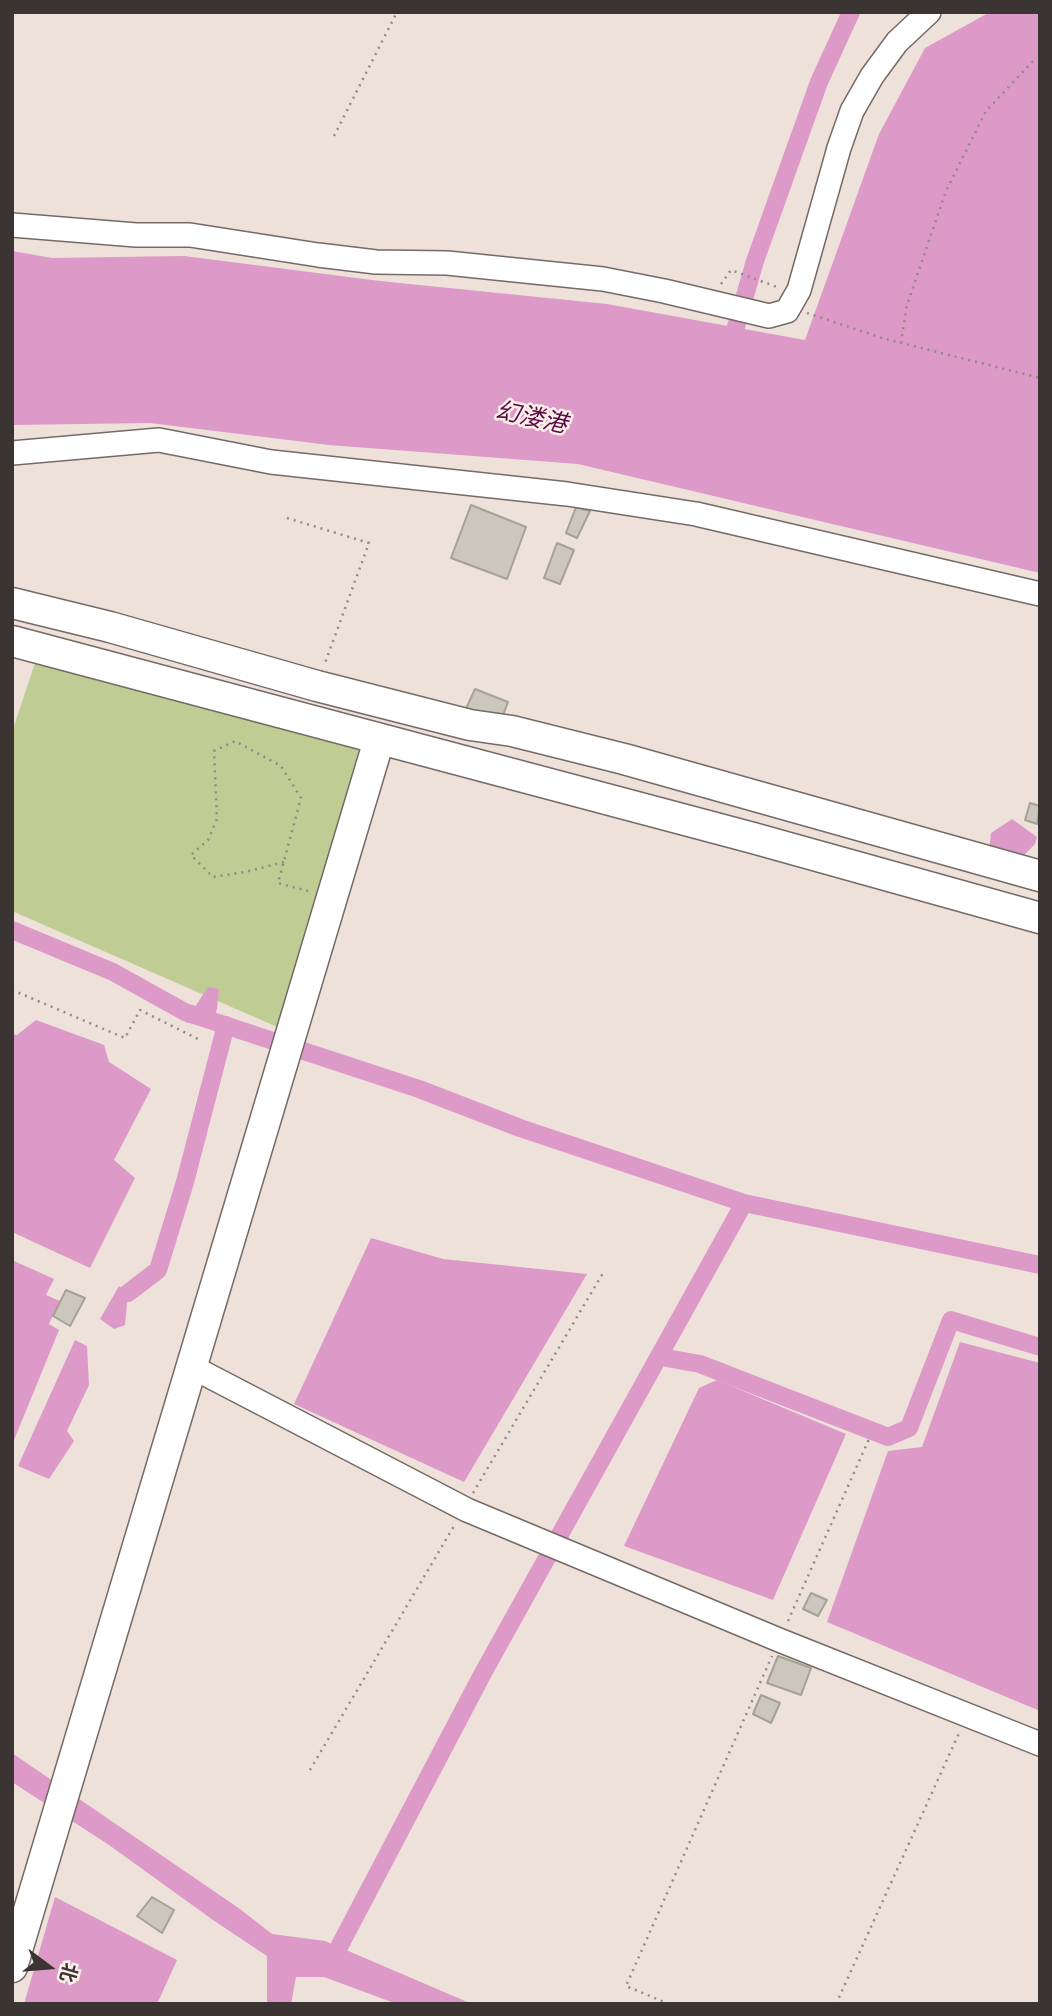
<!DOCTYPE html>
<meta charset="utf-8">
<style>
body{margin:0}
#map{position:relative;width:1052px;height:2016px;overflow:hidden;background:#ede1da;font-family:"DejaVu Sans","Noto Sans SC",sans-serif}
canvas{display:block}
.frame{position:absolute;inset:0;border:14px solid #3a3533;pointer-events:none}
.north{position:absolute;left:14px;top:1932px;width:70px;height:70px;-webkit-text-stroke:5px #faeee7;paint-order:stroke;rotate:106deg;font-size:19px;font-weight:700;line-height:28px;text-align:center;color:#3a3533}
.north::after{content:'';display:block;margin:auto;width:24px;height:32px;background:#3a3533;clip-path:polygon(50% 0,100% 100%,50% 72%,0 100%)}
</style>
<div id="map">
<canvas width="1052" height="2016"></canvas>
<div class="frame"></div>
<div class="north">北</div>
</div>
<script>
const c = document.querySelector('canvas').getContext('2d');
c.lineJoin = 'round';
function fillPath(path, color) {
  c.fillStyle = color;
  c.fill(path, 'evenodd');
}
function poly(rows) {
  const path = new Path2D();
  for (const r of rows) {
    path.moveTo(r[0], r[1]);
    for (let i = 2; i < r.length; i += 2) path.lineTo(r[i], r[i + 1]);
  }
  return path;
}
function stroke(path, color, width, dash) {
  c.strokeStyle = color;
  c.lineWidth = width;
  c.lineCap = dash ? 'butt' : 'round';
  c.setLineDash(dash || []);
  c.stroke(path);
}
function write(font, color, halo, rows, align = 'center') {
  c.font = font + ' "DejaVu Sans","Noto Sans SC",sans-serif';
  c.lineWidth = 5;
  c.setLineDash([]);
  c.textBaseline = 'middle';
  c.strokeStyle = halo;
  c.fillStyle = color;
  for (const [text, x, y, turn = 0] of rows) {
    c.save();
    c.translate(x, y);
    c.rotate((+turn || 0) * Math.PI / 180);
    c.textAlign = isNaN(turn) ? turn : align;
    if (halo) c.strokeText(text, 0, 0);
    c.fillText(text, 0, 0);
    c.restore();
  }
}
fillPath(poly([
 [40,648,379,740,291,1033,12,911,12,732]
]), '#bfcc94');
fillPath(poly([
 [990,12,1040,12,1040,573,578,464,329,445,150,423,12,425,12,251,52,258,184,256,380,281,607,304,805,340,879,134,925,48],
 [1012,819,1037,837,1035,844,1021,858,989,850,991,833],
 [208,987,219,989,217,1009,211,1028,185,1022],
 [36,1020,104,1045,109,1062,151,1089,114,1160,135,1178,90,1268,12,1232,12,1034,17,1035],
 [371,1238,443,1259,587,1274,464,1482,294,1404],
 [12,1260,54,1279,46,1295,60,1301,49,1324,59,1330,12,1445],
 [119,1286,128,1293,125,1325,114,1329,100,1319],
 [75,1340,87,1346,89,1385,67,1431,74,1441,49,1479,18,1466],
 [960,1342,1040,1363,1040,1711,827,1622,888,1451,922,1447],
 [717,1380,846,1434,773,1600,624,1546,699,1388],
 [12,1753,240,1909,272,1934,325,1941,472,2004,397,2004,324,1977,296,1977,291,2004,267,2004,267,1956,213,1920,109,1845,12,1782],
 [55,1897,177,1960,157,2004,24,2004]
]), '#dd99c8');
stroke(poly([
 [729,351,755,261,819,82,851,12],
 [12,930,113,972,185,1012,419,1089,520,1128,744,1203,1040,1265],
 [128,1293,158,1270,185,1182,226,1025],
 [661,1357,700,1364,888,1437,909,1428,951,1320,1040,1347],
 [339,1947,483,1673,744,1203]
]), '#dd99c8', 18);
const building = poly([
 [471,505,526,527,507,579,451,558,471,505],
 [576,507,590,511,577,538,566,533,576,507],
 [557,543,574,550,560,584,544,578,557,543],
 [475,689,508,702,499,726,464,713,475,689],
 [1030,803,1040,806,1037,824,1025,820,1030,803],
 [66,1290,85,1298,70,1326,53,1316,66,1290],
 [811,1593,827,1600,818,1616,803,1609,811,1593],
 [778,1656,811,1668,801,1695,767,1683,778,1656],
 [761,1695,780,1703,771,1723,753,1714,761,1695],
 [152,1897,174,1910,162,1933,137,1916,152,1897]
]);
fillPath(building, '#ccc7bc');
stroke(building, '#a6a197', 2);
const minor = poly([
 [12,225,136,235,190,235,318,255,376,262,447,263,603,279,664,291,769,316,787,311,799,290,839,148,852,111,872,76,897,42,929,12],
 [12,453,159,440,271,462,567,494,696,514,1040,594],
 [192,1367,467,1510,779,1640,1040,1744]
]);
const major = poly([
 [12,603,110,627,317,686,470,725,512,731,624,759,1040,876],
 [12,641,753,838,1040,918],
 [12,1967,379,740]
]);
stroke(minor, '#756a65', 26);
stroke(major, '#756a65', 33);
stroke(poly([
 [334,136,397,12],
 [721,284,731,270,777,287],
 [807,313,882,338,1040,378],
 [901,343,907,305,946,191,986,111,1032,62,1040,60],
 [287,518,369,543,325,663],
 [284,862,245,872,213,877,191,855,208,840,217,819,214,751,235,741,281,766,301,798,278,883,308,891],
 [12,990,125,1038,140,1010,198,1039],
 [473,1493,603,1273],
 [788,1621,869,1439],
 [310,1770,454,1526],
 [669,2004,626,1986,772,1656],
 [836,2004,960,1731]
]), '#938a86', 2.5, [2, 5]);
stroke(minor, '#fff', 23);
stroke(major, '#fff', 30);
write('italic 24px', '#590848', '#faeee7', [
 ["幻溇港",531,419,12]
]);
</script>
